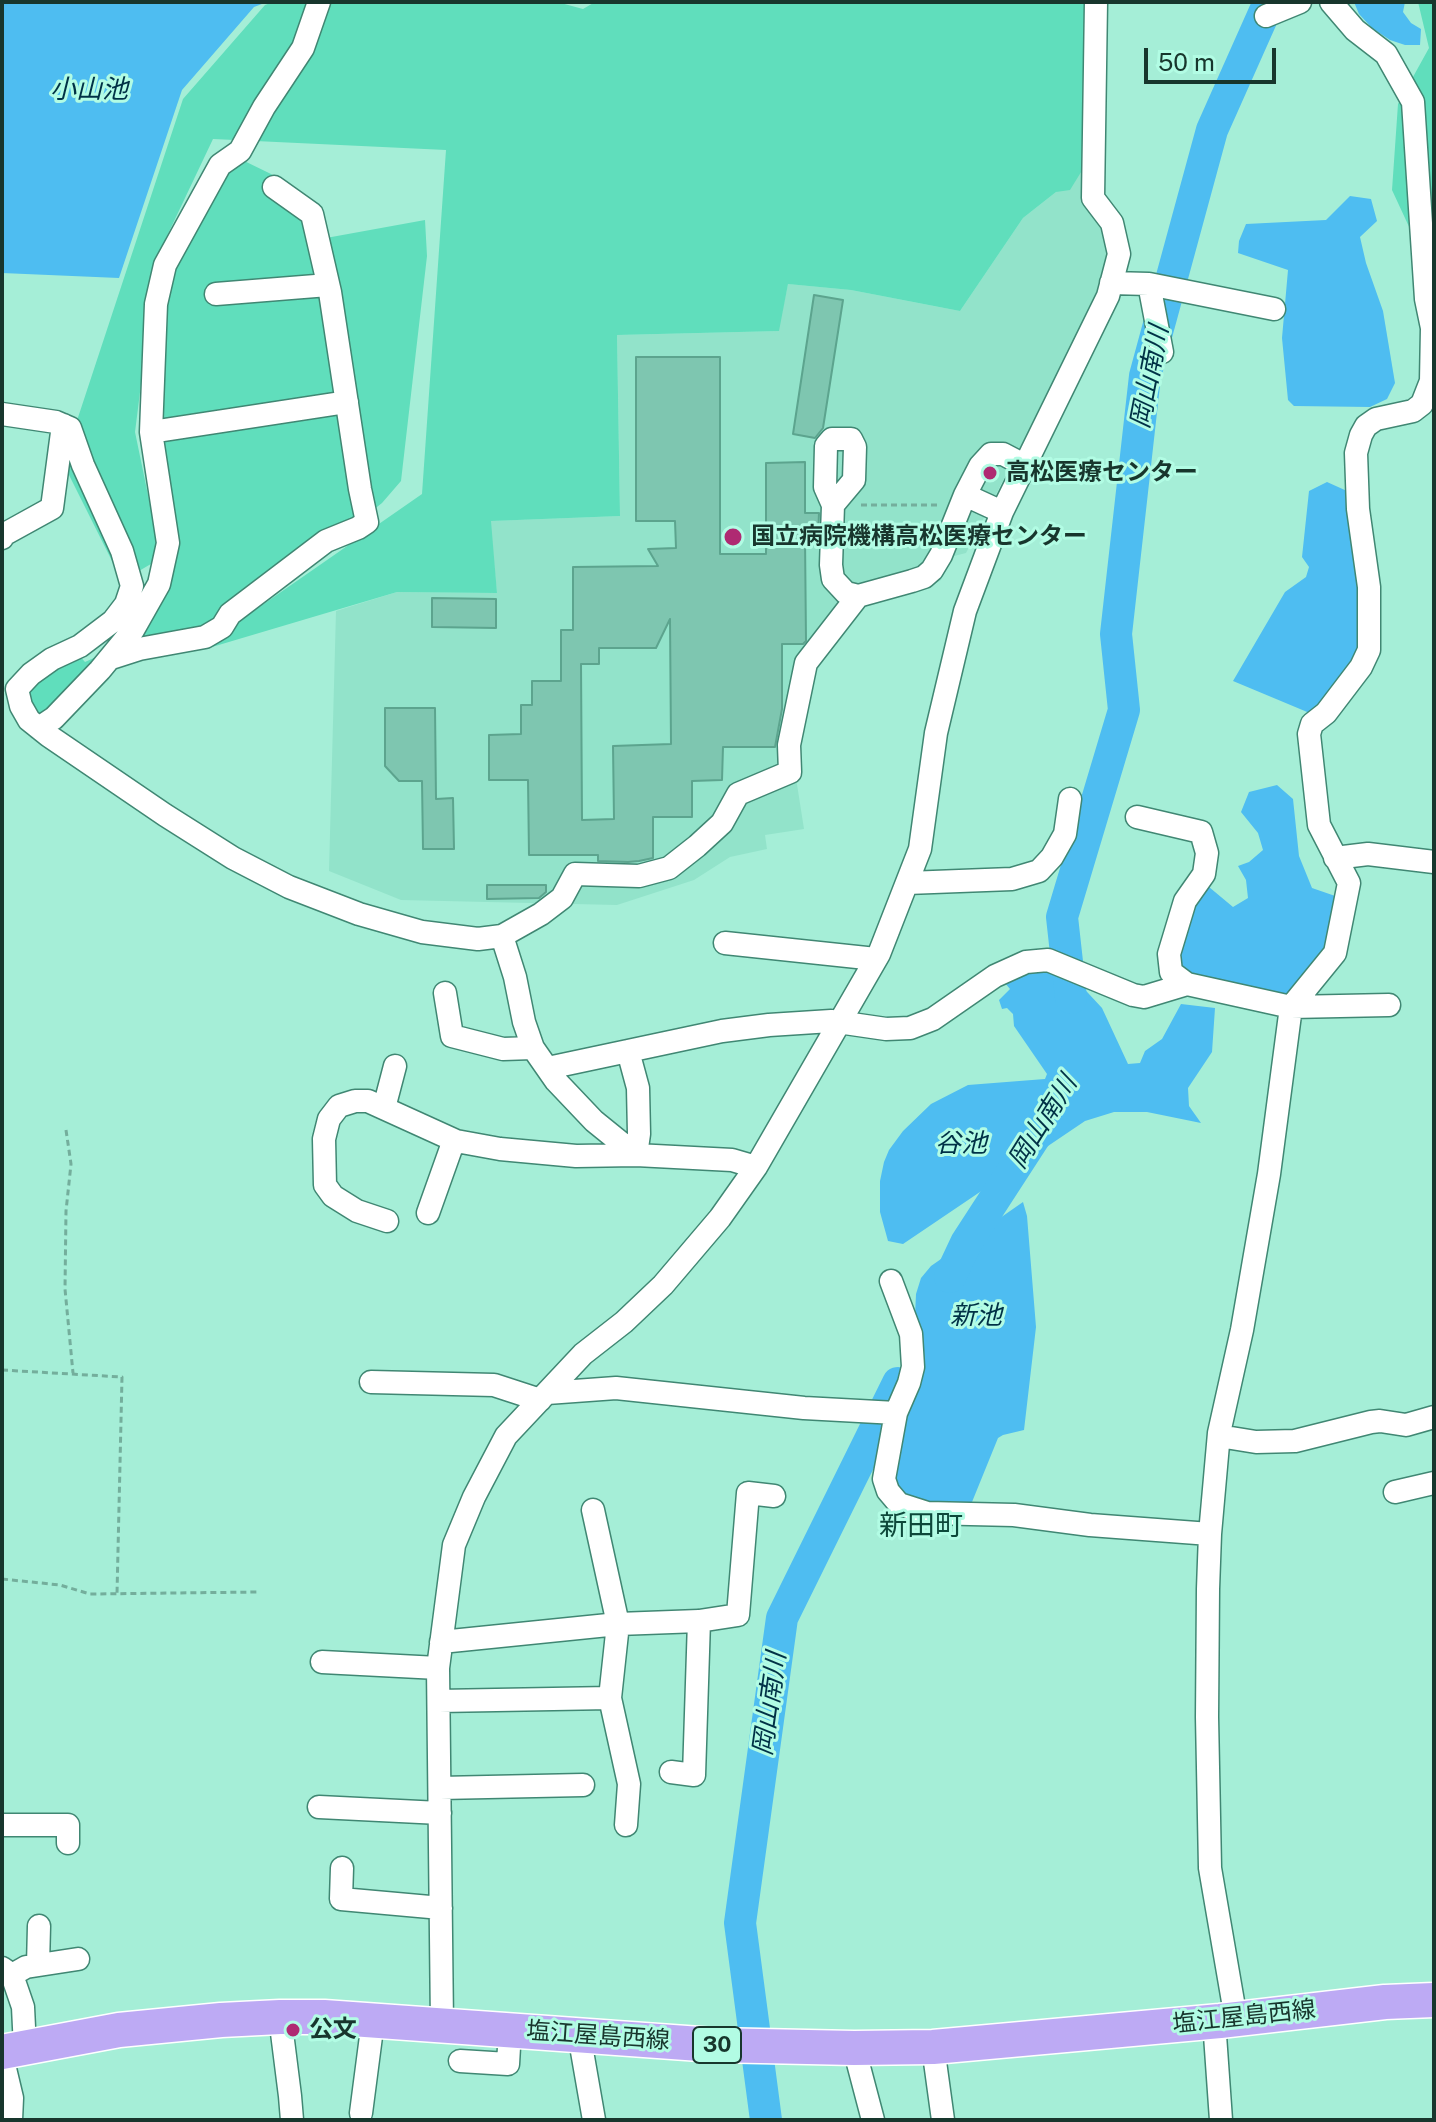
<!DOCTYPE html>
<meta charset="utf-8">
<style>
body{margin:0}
#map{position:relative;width:1436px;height:2122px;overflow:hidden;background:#a5eed7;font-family:"Public Sans",sans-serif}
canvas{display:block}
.frame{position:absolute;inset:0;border:4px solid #18362d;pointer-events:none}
.scale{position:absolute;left:1144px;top:48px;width:132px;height:36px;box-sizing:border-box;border:4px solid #18362d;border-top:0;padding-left:10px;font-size:24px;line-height:28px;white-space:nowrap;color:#18362d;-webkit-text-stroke:6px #b2fce4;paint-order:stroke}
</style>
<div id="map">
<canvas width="1436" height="2122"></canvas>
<div class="frame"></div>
<div class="scale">50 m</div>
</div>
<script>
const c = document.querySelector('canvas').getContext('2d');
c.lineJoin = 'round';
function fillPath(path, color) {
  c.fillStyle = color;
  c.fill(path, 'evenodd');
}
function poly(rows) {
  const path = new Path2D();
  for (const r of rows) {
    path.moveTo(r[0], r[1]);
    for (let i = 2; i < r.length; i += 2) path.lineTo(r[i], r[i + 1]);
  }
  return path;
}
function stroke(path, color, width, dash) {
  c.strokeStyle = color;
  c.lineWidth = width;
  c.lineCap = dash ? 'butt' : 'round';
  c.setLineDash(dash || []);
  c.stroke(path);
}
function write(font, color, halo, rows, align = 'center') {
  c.font = font + ' "Public Sans","Noto Sans JP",sans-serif';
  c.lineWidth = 6;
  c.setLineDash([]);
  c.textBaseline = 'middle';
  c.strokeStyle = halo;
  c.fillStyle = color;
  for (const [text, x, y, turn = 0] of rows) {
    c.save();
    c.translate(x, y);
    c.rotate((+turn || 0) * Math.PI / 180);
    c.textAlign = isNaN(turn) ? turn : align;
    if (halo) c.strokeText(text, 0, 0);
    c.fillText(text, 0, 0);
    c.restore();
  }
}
fillPath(poly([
 [1086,164,1092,212,1102,229,1109,261,1102,287,966,553,950,557,941,580,928,588,870,604,861,610,846,624,809,677,796,778,804,829,765,835,767,849,730,857,694,880,617,905,401,900,329,871,336,611,397,592,497,593,490,521,620,516,617,335,778,331,788,284,851,290,960,311,1023,218,1056,192]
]), '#92e3ca');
fillPath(poly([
 [273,2,557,2,583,9,595,2,1091,2,1086,164,1070,190,1056,192,1023,218,960,311,851,290,788,284,779,331,617,335,620,516,491,521,497,593,397,592,212,647,245,617,422,494,446,150,213,139,157,257,135,432,161,558,122,581,63,463,183,99,265,5],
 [1418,2,1434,2,1434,295,1430,272,1392,190,1398,104,1429,48],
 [232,155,271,174,311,205,326,238,425,220,427,256,401,481,382,503,358,522,204,632,140,643,37,720,22,687,78,654,85,662,138,638,166,584,158,427,167,268]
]), '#60debc');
fillPath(poly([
 [2,2,267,2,254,7,182,90,119,278,2,273],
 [1354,2,1405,2,1403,12,1411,23,1421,29,1420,45,1405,45,1390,40,1372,28,1359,14],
 [1350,196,1371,199,1377,221,1360,237,1366,263,1383,311,1395,383,1387,399,1370,407,1294,406,1288,400,1282,338,1288,270,1238,253,1239,241,1246,224,1326,220],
 [1327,482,1347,491,1364,644,1355,666,1312,714,1233,681,1285,592,1306,577,1309,567,1302,557,1309,491],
 [1277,785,1293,799,1299,856,1312,888,1341,898,1326,956,1288,996,1190,974,1176,962,1189,916,1209,887,1233,907,1248,898,1246,880,1238,866,1249,862,1263,850,1258,833,1241,812,1249,792],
 [1034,965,1076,980,1102,1008,1128,1064,1140,1063,1145,1051,1162,1039,1181,1004,1215,1008,1212,1052,1188,1088,1189,1106,1201,1123,1147,1112,1114,1112,1085,1121,903,1244,888,1241,880,1212,880,1181,884,1162,889,1150,903,1131,931,1104,968,1085,1045,1079,1047,1074,1014,1026,1013,1014,1007,1008,1002,1009,999,1000,1010,989,1005,983],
 [1023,1202,1027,1216,1036,1327,1024,1430,1003,1435,998,1438,972,1502,963,1504,917,1500,893,1489,915,1316,916,1294,921,1278,931,1266]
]), '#4ebdf1');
stroke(poly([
 [1071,998,1062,917,1124,710,1116,634,1145,376,1212,130,1269,2],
 [950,1277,966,1243,1038,1132],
 [766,2120,740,1923,782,1618,898,1383]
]), '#4ebdf1', 32);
const building = poly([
 [814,295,843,300,823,428,815,438,793,434,814,295],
 [636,357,720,357,720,554,766,554,766,463,805,462,805,513,819,513,818,538,805,538,806,641,803,644,782,644,782,709,775,747,723,747,722,780,692,781,692,817,653,817,653,858,639,861,628,862,598,861,598,855,529,855,528,780,489,780,489,735,521,734,521,705,532,705,532,681,561,681,561,630,573,630,573,567,658,566,648,549,676,548,675,521,636,521,636,357],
 [670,619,671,744,613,746,614,819,582,820,581,664,599,664,599,648,656,648,670,619],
 [432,598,496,599,496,628,432,627,432,598],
 [385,708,435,708,436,799,453,798,454,849,423,849,422,781,399,781,385,766,385,708],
 [487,885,546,885,546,892,539,898,487,899,487,885]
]);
fillPath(building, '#7ec6b0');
stroke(building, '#5ca48e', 2);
const street = poly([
 [1266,16,1300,2],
 [1111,283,1149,284,1274,309],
 [1149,284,1162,352],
 [216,294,328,285],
 [2,414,56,422,70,428,83,465,122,551,132,586,126,604,113,621,80,646,52,659,31,674,17,689,21,706,29,720,49,736,165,815,233,858,289,887,359,914,422,932,478,939,502,936],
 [151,432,347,402],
 [965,495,1002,512],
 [833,505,854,480,855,447,851,439,832,439,826,446,825,487,833,505,831,565,833,579,846,593,858,596,912,581,924,577,932,570,941,555,965,495,980,466,991,454,1003,454,1024,465],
 [2,538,3,535,52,508,63,425],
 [111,658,139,649,205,637,222,627,230,614,326,541,358,528,367,522,360,489,330,292,312,214,274,187],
 [39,728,54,718,100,670,133,630,159,584,168,543,151,432,156,304,165,265,220,165,240,151,264,107,303,48,319,2],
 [1137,817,1201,832,1207,853,1204,874,1185,901,1169,954,1171,972,1187,984],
 [1335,858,1368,854,1434,862],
 [907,883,1012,879,1039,871,1052,857,1065,834,1070,799],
 [725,943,876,959],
 [445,993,452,1036,503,1049,533,1048],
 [548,1068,628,1051],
 [384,1108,395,1066],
 [756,1167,732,1160,636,1155,594,1121,556,1081,533,1048,524,1022,515,977,502,936,541,914,562,898,575,874,639,876,669,868,697,846,722,823,738,794,790,772,789,745,806,663,858,596],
 [428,1213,454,1140],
 [387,1221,357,1211,333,1196,325,1185,324,1139,329,1119,339,1106,355,1101,368,1101,456,1141,500,1149,576,1156,636,1155,639,1134,638,1088,628,1051,722,1031,769,1025,831,1021,886,1029,910,1028,933,1019,995,976,1026,962,1048,960,1133,995,1144,997,1187,984,1291,1007,1389,1005],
 [891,1281,911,1334,913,1367,909,1383,896,1413],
 [371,1382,494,1385,540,1400],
 [547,1393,616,1388,804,1408,896,1413,884,1479,888,1491,899,1504,927,1513,1014,1515,1090,1525,1210,1534],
 [1219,1436,1256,1442,1295,1441,1371,1422,1380,1421,1406,1425,1434,1417],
 [1395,1492,1434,1483],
 [593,1510,618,1624,610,1698,629,1784,626,1825],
 [441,1642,618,1624,699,1621,738,1615,748,1493,774,1496],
 [322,1662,438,1668],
 [439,1701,610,1698],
 [671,1772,694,1775,699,1621],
 [440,1788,583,1785],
 [319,1807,440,1813],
 [2,1825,68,1825,68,1843],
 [342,1868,341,1899,441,1908],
 [38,1965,39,1926],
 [2,1968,12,1975,23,2007,25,2048],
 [12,1975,26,1967,78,1959],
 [280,2017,290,2096,292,2120],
 [1236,2019,1210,1868,1207,1717,1208,1589,1210,1534,1219,1433,1242,1330,1269,1174,1291,1007,1335,953,1349,883,1319,825,1309,734,1312,724,1326,713,1361,667,1369,650,1369,587,1358,509,1356,453,1361,435,1366,426,1376,419,1413,411,1422,404,1431,381,1432,328,1426,299,1413,102,1386,54,1355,30,1331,2],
 [1220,2021,1215,2035,1221,2120],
 [442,2025,438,1668,454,1545,474,1497,506,1436,583,1354,624,1322,663,1285,720,1218,756,1167,879,954,920,849,936,733,965,611,1002,512,1108,296,1119,254,1112,223,1093,198,1096,2],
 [579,2034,594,2120],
 [933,2047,943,2120],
 [854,2048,873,2120],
 [2,2056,12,2098,11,2120],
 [460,2061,508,2064,510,2030],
 [361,2113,373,2021]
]);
const primary = poly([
 [2,2052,119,2030,221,2020,280,2017,324,2017,714,2045,854,2048,933,2047,1220,2021,1385,2002,1434,2000]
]);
stroke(street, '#408773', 25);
stroke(primary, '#fff', 37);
stroke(poly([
 [861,505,941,505],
 [66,1130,71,1164,66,1211,65,1289,73,1373],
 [2,1370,122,1377,117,1594],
 [2,1579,60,1585,90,1594,259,1592]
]), '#74ae9c', 3, [6, 4]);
stroke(street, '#fff', 22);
stroke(primary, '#bdaaf4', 34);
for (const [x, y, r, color] of [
 [990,473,8,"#af2a72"],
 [733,537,10,"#af2a72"],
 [293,2030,8,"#af2a72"]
]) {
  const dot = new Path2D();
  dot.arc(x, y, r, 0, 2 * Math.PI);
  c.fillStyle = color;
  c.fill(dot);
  stroke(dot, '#b2fce4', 3);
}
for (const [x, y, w] of [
 [717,2045,48]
]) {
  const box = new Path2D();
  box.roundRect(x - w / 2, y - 18, w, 36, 6);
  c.fillStyle = '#b2fce4';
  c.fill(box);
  stroke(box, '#18362d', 2);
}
write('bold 22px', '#18362d', null, [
 ["30",717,2045]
]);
write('bold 24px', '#18362d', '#b2fce4', [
 ["高松医療センター",1006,473],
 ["国立病院機構高松医療センター",751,537],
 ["公文",309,2030]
], 'left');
write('24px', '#18362d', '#b2fce4', [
 ["塩江屋島西線",1244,2017,-6],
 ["塩江屋島西線",598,2036,4]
]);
write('italic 26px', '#003146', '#b2fce4', [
 ["小山池",89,90],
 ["岡山南川",1150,377,-79],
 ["岡山南川",1043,1122,-58],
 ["谷池",961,1144],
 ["新池",976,1316],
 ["岡山南川",770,1704,-82]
]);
write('28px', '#0d483a', '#b2fce4', [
 ["新田町",921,1526]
]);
</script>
